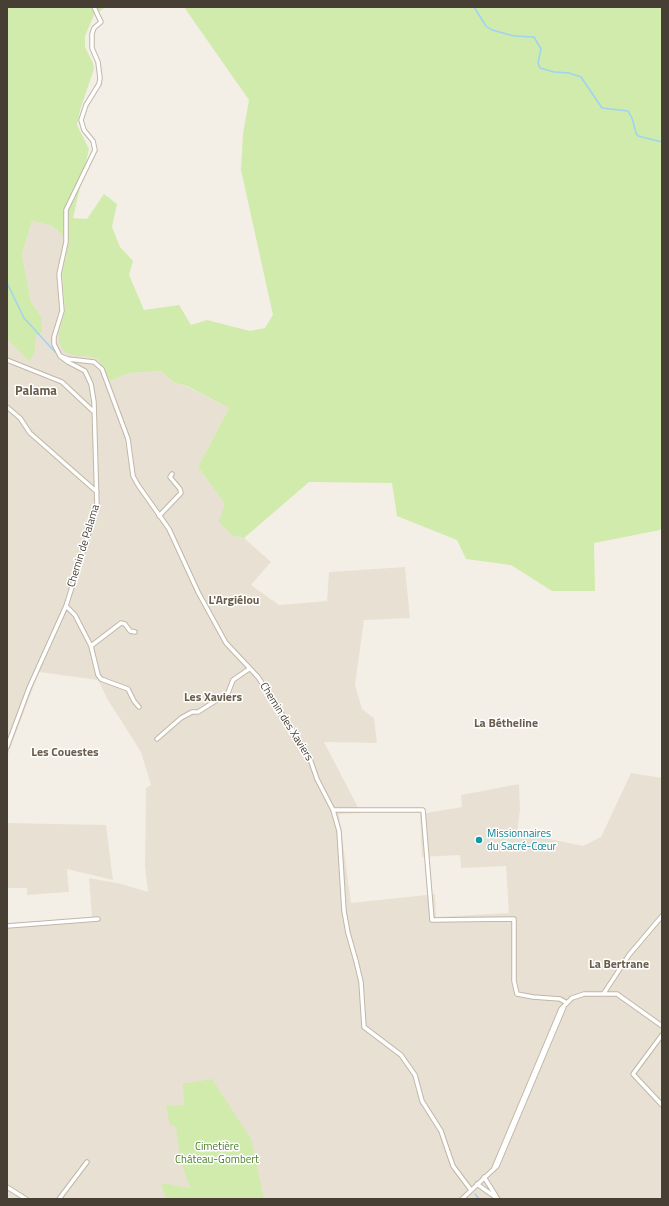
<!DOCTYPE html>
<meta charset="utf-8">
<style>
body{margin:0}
#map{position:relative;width:669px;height:1206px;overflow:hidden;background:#f4efe6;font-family:"Titillium Web",sans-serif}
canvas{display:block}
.frame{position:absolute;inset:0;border:8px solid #473f34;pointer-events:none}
</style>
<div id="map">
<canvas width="669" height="1206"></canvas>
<div class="frame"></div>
</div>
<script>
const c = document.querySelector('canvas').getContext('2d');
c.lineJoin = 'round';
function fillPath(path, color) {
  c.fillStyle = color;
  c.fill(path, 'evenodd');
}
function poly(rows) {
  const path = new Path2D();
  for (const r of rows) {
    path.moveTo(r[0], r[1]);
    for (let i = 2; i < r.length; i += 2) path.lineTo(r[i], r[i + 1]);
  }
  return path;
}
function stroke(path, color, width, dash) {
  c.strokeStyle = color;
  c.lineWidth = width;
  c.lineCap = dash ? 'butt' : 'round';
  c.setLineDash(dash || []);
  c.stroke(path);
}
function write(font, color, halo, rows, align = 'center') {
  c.font = font + ' "Titillium Web",sans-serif';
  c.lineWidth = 3;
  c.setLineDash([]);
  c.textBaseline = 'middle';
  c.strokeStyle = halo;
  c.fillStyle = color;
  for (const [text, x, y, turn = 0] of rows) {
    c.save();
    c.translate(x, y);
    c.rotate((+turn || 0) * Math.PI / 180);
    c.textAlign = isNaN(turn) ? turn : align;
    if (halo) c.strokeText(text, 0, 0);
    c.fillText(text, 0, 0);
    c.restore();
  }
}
fillPath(poly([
 [32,221,52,226,69,241,62,274,65,310,59,333,76,356,86,356,98,359,110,381,129,373,161,371,174,383,184,385,229,408,198,467,225,504,234,536,244,538,271,562,251,585,279,605,327,601,329,572,405,567,410,618,364,620,355,685,362,709,374,718,377,743,324,742,361,813,339,814,351,903,435,894,436,917,509,913,506,866,461,868,460,855,422,857,420,814,462,807,461,795,519,784,520,810,517,832,583,846,601,837,631,773,662,778,662,1199,7,1199,7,923,92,918,89,878,122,884,148,892,145,867,146,788,151,785,141,752,108,700,98,680,39,672,7,757,7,339,35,352,36,336,41,316,31,302,22,254],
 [7,823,106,825,113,880,67,869,69,892,27,895,27,888,7,888]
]), '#e8e1d3');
fillPath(poly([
 [7,7,106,7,94,15,85,36,85,47,93,63,94,69,80,110,77,125,89,149,73,218,87,219,104,194,117,204,112,227,120,247,133,261,129,275,144,310,179,305,191,325,207,320,250,331,265,328,273,315,241,170,243,134,249,100,184,7,662,7,662,528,660,530,594,543,595,591,552,591,511,565,466,559,457,540,397,516,392,483,309,482,244,538,234,536,219,522,225,504,198,467,229,408,185,385,174,383,161,371,129,373,110,381,98,359,86,356,76,356,65,352,59,343,59,332,65,310,62,274,69,241,52,226,32,221,22,254,31,302,41,316,42,332,36,336,35,352,29,361,7,339],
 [212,1079,251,1139,264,1199,166,1199,161,1183,190,1188,180,1158,176,1127,170,1125,166,1106,184,1105,183,1084]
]), '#d0ebab');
stroke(poly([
 [474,7,486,26,492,30,514,36,534,37,541,49,538,63,540,68,554,72,569,73,581,77,602,108,628,111,632,118,636,133,638,136,662,142],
 [7,283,24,318,55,352],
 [475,1194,479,1199]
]), '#9ed3f5', 1.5);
const minor = poly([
 [60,356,68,359,94,362,102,369,128,439,133,476,138,485,169,529,198,592,226,643,258,677,309,756,317,779,333,810,339,831,344,911,348,933,356,961,361,982,364,1027,401,1055,415,1075,422,1101,441,1131,453,1166,471,1190],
 [7,360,62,382,94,412],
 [7,407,20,418,30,433,97,492],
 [159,516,181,493,180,489,170,477,172,474],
 [66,606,75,615,91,646,98,675,101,679,128,689,134,701,139,707],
 [91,646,121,623,125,624,130,631,135,632],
 [157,739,181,718,192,712,198,712,228,693,233,680,249,669],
 [7,747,29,688,66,606,97,507,94,402,91,384,85,371,68,362,60,356,54,344,54,337,62,311,59,274,66,242,66,210,95,150,93,141,84,130,81,120,86,105,99,84,100,78,98,62,92,48,92,34,94,28,101,22,94,7],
 [333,810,423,810,432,920,514,919,514,981,517,994,533,997,560,999,567,1003],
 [7,926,98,919],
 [604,993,629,955,662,916],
 [662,1035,633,1074,662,1105],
 [494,1168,561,1009,572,998,584,994,617,994,662,1026],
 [484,1177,496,1196],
 [477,1184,498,1199],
 [7,1187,26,1199],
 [59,1199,87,1162],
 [462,1199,497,1166,564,1007]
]);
stroke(minor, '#c0b7a7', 5.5);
stroke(minor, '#fff', 3.5);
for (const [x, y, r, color] of [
 [479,840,4,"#0f9aa8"]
]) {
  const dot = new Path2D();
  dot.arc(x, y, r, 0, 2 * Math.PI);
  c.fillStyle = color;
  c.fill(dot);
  stroke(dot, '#fff', 1.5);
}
write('11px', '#473f34', '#fff', [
 ["Chemin de Palama",84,546,-73],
 ["Chemin des Xaviers",286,722,58]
]);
write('11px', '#0d838f', '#fff', [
 ["Missionnaires",487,834],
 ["du Sacré-Cœur",487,847]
], 'left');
write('11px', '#477d24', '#fff', [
 ["Cimetière",217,1147],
 ["Château-Gombert",217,1160]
]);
write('bold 12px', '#6a5d4b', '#fff', [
 ["L'Argiélou",234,601],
 ["Les Xaviers",213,698],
 ["La Bétheline",506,724],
 ["Les Couestes",65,753],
 ["La Bertrane",619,965]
]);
write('bold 13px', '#6a5d4b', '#fff', [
 ["Palama",36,392]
]);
</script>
